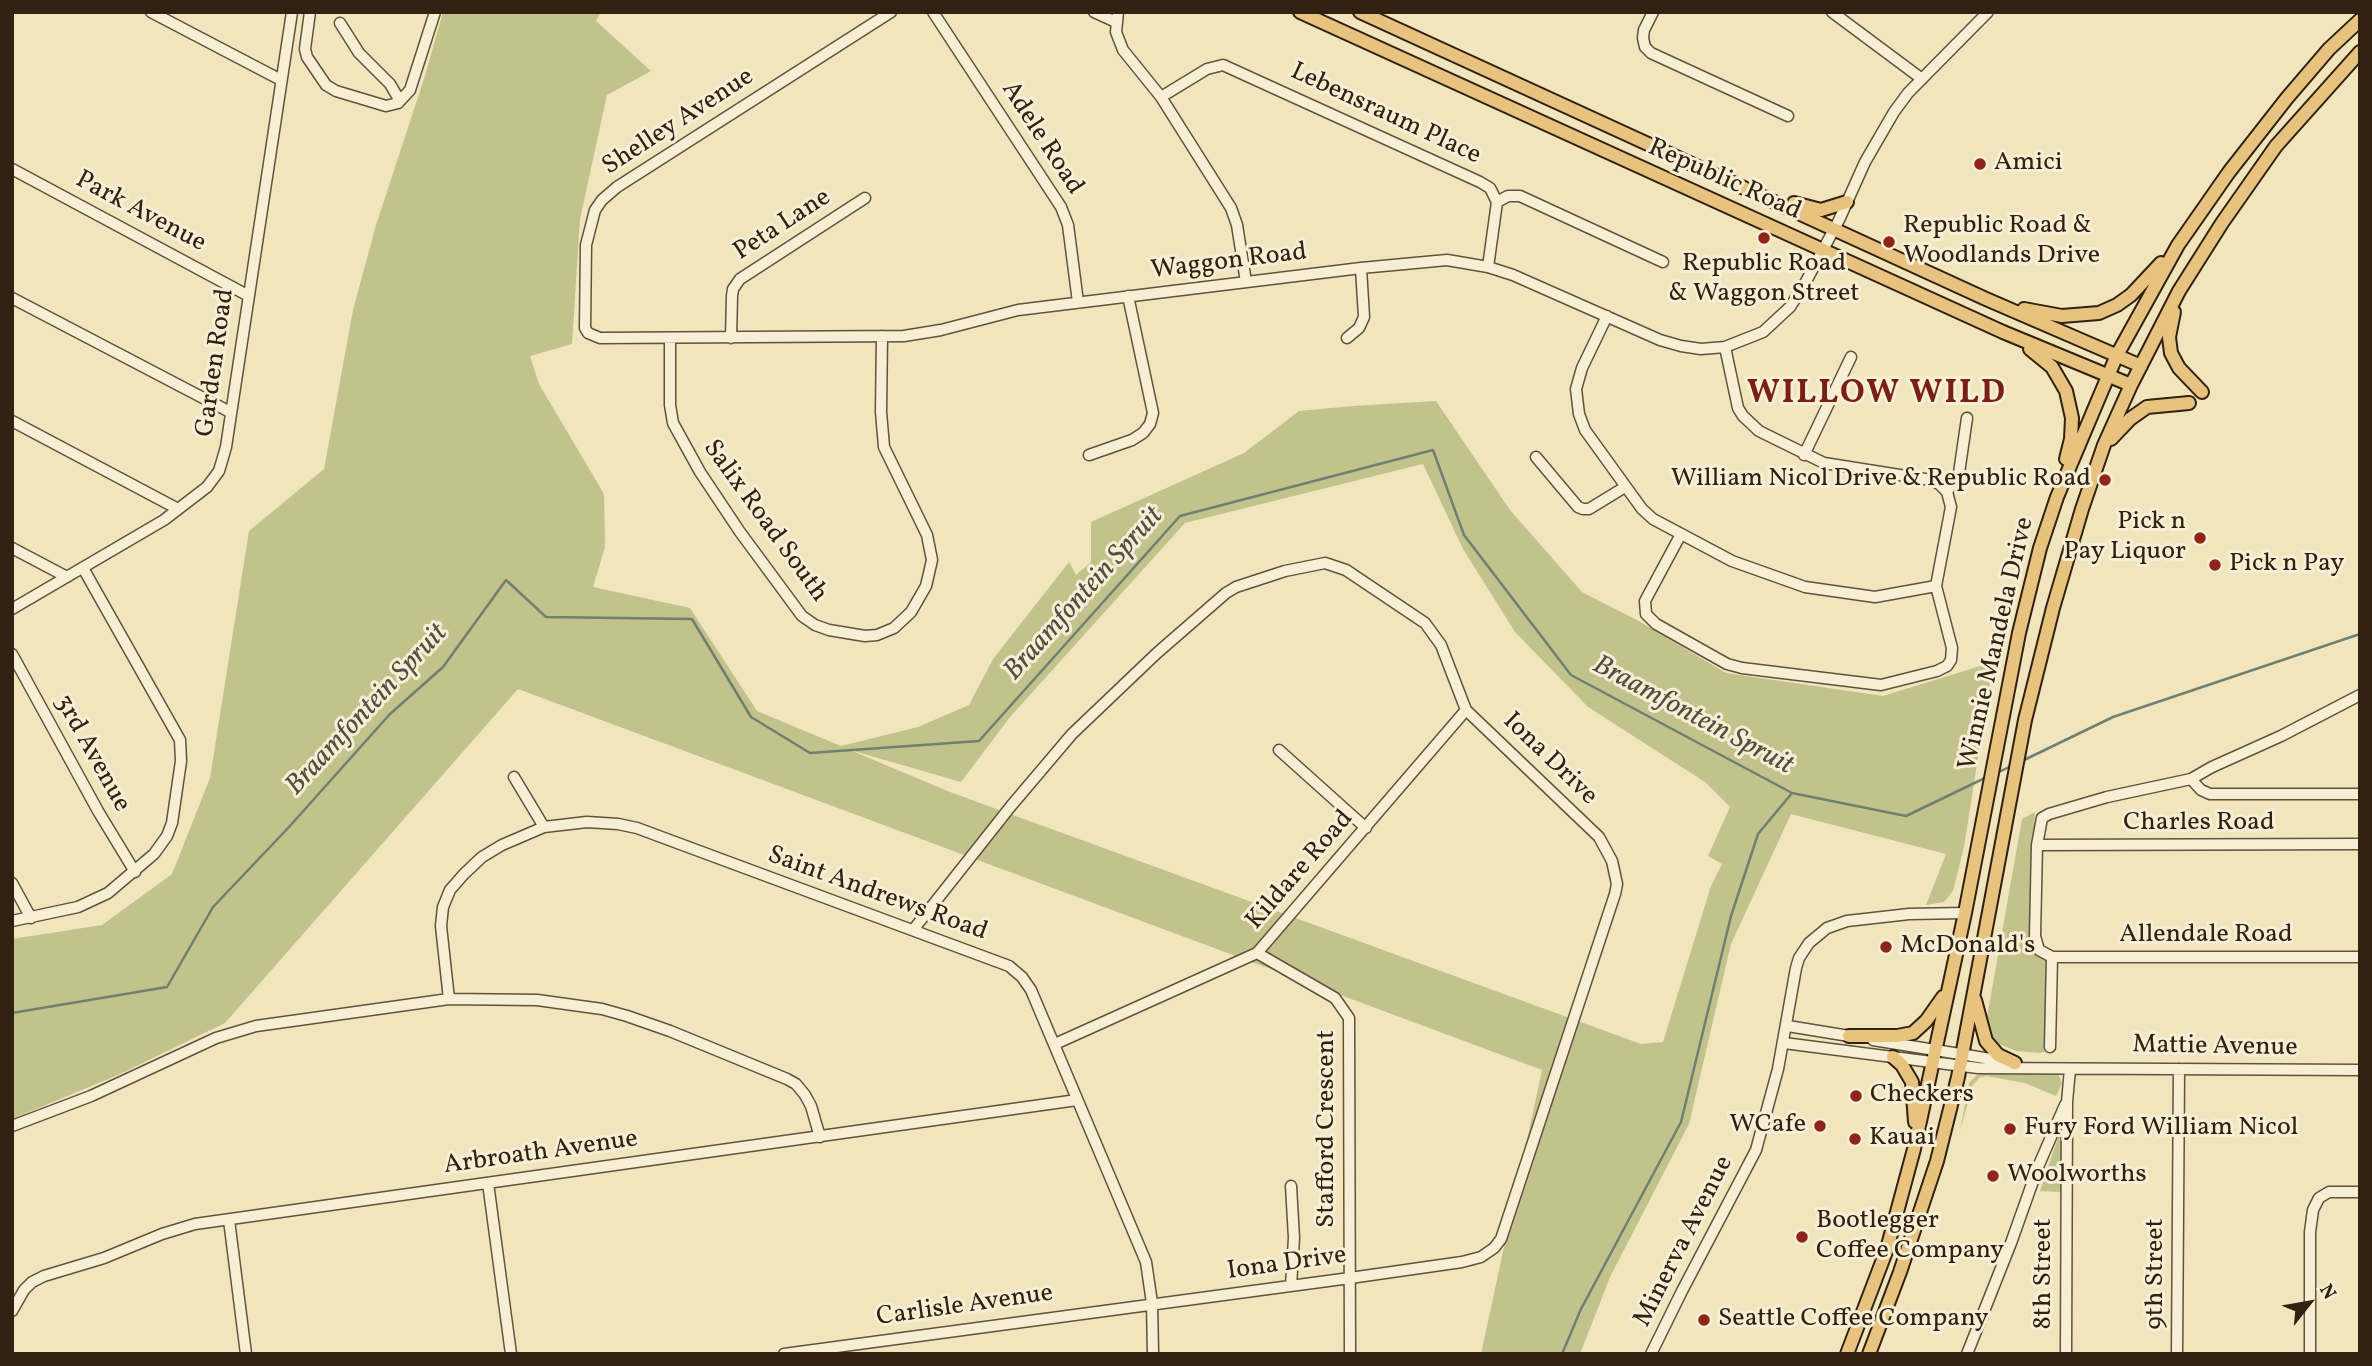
<!DOCTYPE html>
<style>
body{margin:0}
#map{position:relative;width:2372px;height:1366px;overflow:hidden;background:#f1e5be;font-family:Vollkorn,serif}
canvas{display:block}
.frame{position:absolute;inset:0;border:14px solid #302110;pointer-events:none}
.north{position:absolute;left:2274px;top:1268px;width:70px;height:70px;-webkit-text-stroke:5px #f6eed5;paint-order:stroke;rotate:59deg;font-size:19px;font-weight:700;line-height:28px;text-align:center;color:#302110}
.north::after{content:'';display:block;margin:auto;width:24px;height:32px;background:#302110;clip-path:polygon(50% 0,100% 100%,50% 72%,0 100%)}
</style>
<div id="map">
<canvas width="2372" height="1366"></canvas>
<div class="frame"></div>
<div class="north">N</div>
</div>
<script>
const c = document.querySelector('canvas').getContext('2d');
c.lineJoin = 'round';
function fillPath(path, color) {
  c.fillStyle = color;
  c.fill(path, 'evenodd');
}
function poly(rows) {
  const path = new Path2D();
  for (const r of rows) {
    path.moveTo(r[0], r[1]);
    for (let i = 2; i < r.length; i += 2) path.lineTo(r[i], r[i + 1]);
  }
  return path;
}
function stroke(path, color, width, dash) {
  c.strokeStyle = color;
  c.lineWidth = width;
  c.lineCap = dash ? 'butt' : 'round';
  c.setLineDash(dash || []);
  c.stroke(path);
}
function write(font, color, halo, rows, align = 'center') {
  c.font = font + ' Vollkorn,serif';
  c.lineWidth = 6;
  c.setLineDash([]);
  c.textBaseline = 'middle';
  c.strokeStyle = halo;
  c.fillStyle = color;
  for (const [text, x, y, turn = 0] of rows) {
    c.save();
    c.translate(x, y);
    c.rotate((+turn || 0) * Math.PI / 180);
    c.textAlign = isNaN(turn) ? turn : align;
    if (halo) c.strokeText(text, 0, 0);
    c.fillText(text, 0, 0);
    c.restore();
  }
}
fillPath(poly([
 [443,12,601,12,596,21,651,71,607,95,580,219,572,344,530,356,539,384,604,494,605,547,593,587,690,608,757,711,841,746,918,727,969,705,993,659,1069,562,1076,575,1091,562,1091,522,1244,453,1299,411,1353,406,1436,401,1510,510,1582,592,1637,620,1726,673,1883,696,1993,662,1964,847,1953,891,1944,902,1926,905,1946,854,1791,814,1731,944,1689,1124,1610,1277,1580,1354,1481,1354,1542,1070,518,689,225,1023,118,1075,12,1119,12,939,102,925,172,874,210,778,249,531,324,469,353,310,376,225,424,79],
 [1423,464,1463,549,1515,632,1588,707,1705,782,1730,807,1708,856,1722,864,1711,886,1663,1042,1641,1044,950,792,850,750,961,782,1010,717,1185,523],
 [2035,812,2031,928,2035,949,2050,964,2048,1051,2040,1053,2016,1051,1999,1044,1993,1038,1986,1023,2022,819],
 [2054,1072,2059,1075,2062,1083,2056,1096,2025,1083,1986,1076,1979,1078,1973,1085,1960,1131,1969,1083,1977,1075,1989,1073],
 [2064,1120,2062,1192,2040,1191]
]), '#c2c28c');
stroke(poly([
 [2022,761,2113,717,2360,634],
 [1997,773,2013,765],
 [12,1013,167,987,213,907,289,827,390,714,443,667,506,580,546,617,692,619,751,717,810,753,979,741,1180,516,1433,450,1464,535,1571,675,1792,793,1906,816,1987,777],
 [1562,1354,1581,1309,1681,1122,1731,916,1758,834,1792,793]
]), '#708070', 2.5);
const minor = poly([
 [151,12,281,80],
 [310,12,305,49,307,57,326,85,336,91,386,106,398,103,410,90,435,12],
 [891,12,617,187,602,200,595,210,586,245,585,328,588,333,600,338,904,336,941,330,1018,310,1361,268,1447,260,1488,267,1513,275,1660,340,1681,346,1701,349,1725,347,1763,332,1790,307,1803,287,1839,220,1865,162,1894,112,1908,93,1988,12],
 [933,12,1061,207,1068,225,1078,302],
 [1094,12,1116,22],
 [1118,12,1116,32,1123,50,1161,97,1231,208,1237,225,1246,282],
 [1653,12,1644,30,1643,38,1645,47,1651,53,1788,116],
 [1832,12,1922,79],
 [340,23,359,53,390,84,400,101],
 [1161,97,1207,69,1223,65,1480,182,1490,188,1497,202,1488,267],
 [12,169,247,295],
 [1497,202,1508,196,1520,196,1663,262],
 [12,298,230,412],
 [1607,316,1582,368,1576,389,1579,414,1585,430,1642,509,1653,519,1732,561,1805,587,1875,597,1936,586],
 [670,338,670,405,673,423,700,472,740,532,802,616,815,625,829,630,865,636,877,635,894,628,911,612,926,586,932,560,927,535,884,447,881,412,882,336],
 [731,338,732,296,733,289,740,279,865,198],
 [1347,338,1359,328,1364,317,1361,268],
 [12,421,178,509],
 [1089,455,1132,440,1143,433,1150,424,1153,413,1128,296],
 [1804,455,1851,357],
 [1536,457,1578,507,1583,509,1589,509,1625,487],
 [1947,492,1959,473,1967,418],
 [1681,534,1645,601,1646,614,1656,624,1727,664,1742,668,1881,685,1937,671,1947,666,1951,660,1952,648,1936,586,1951,507,1947,492,1939,484,1931,480,1824,463,1759,431,1743,416,1738,408,1725,347],
 [12,548,67,577],
 [12,609,164,520,207,487,219,471,226,447,292,12],
 [12,654,98,811,135,872],
 [2360,695,2281,736,2212,767,2191,779,2107,797,2049,814,2042,818,2037,845,2035,936,2039,950,2052,957,2360,957],
 [1279,750,1366,828],
 [514,777,544,827],
 [2191,779,2201,790,2210,794,2360,794],
 [2037,845,2360,844],
 [12,883,31,918],
 [12,921,78,907,108,893,154,854,167,836,172,823,181,761,180,740,83,568],
 [1257,953,1335,998,1349,1018,1350,1354],
 [449,999,441,926,443,907,450,890,464,874,482,857,502,845,544,827,587,822,618,824,637,828,1009,966,1022,977,1031,990,1146,1262,1152,1303,1153,1354],
 [1788,1026,1855,1037],
 [1873,1040,2003,1061],
 [1784,1043,1978,1068,2360,1070],
 [1055,1044,1257,953,1466,710],
 [2050,1047,2052,957],
 [12,1126,91,1096,216,1038,256,1026,449,999,537,1000,602,1009,627,1016,670,1031,787,1079,796,1084,805,1095,811,1106,820,1137],
 [488,1183,511,1354],
 [229,1220,246,1354],
 [1291,1286,1294,1238,1291,1186],
 [12,1311,24,1290,32,1282,44,1276,104,1258,162,1234,195,1224,1077,1100],
 [784,1354,1350,1278,1462,1262,1481,1257,1494,1248,1501,1239,1615,894,1617,884,1612,861,1599,837,1466,710,1441,645,1425,623,1346,570,1325,563,1285,571,1236,587,1226,593,1157,653,1072,734,1011,806,913,930],
 [1651,1354,1682,1291,1756,1150,1778,1069,1796,968,1799,958,1809,943,1827,928,1847,921,1909,914,1965,913],
 [1967,1354,2011,1243,2038,1167,2065,1105],
 [2066,1354,2067,1102,2070,1069],
 [2177,1354,2179,1069],
 [2310,1354,2310,1232,2313,1210,2319,1198,2329,1192,2360,1192]
]);
const major = poly([
 [1300,12,2003,332,2131,385],
 [1360,12,1986,299,2141,366],
 [1794,203,1821,210,1847,202],
 [2024,309,2062,316,2099,313,2117,305,2131,295,2161,263],
 [2174,312,2169,337,2171,353,2179,368,2202,392],
 [2030,349,2052,367,2066,391,2072,418,2071,439,2066,459],
 [2111,439,2130,419,2147,407,2189,403],
 [1975,1000,1986,1041,1998,1055,2015,1063],
 [1849,1036,1897,1036,1913,1033,1926,1021,1943,997],
 [1893,1057,1902,1065,1912,1082,1915,1122],
 [1847,1354,1887,1249,1914,1149,1965,913,2019,633,2040,548,2057,497,2117,355,2178,245,2229,172,2287,98,2329,49,2360,20],
 [1869,1354,1900,1272,1937,1161,1958,1077,2025,720,2053,608,2082,509,2104,445,2131,385,2179,291,2222,223,2276,146,2360,52]
]);
stroke(minor, '#60523c', 13);
stroke(major, '#302110', 16);
stroke(minor, '#f6eed5', 10);
stroke(major, '#e8c27f', 12);
for (const [x, y, r, color] of [
 [1980,164,7,"#8f2418"],
 [1764,238,7,"#8f2418"],
 [1889,242,7,"#8f2418"],
 [2105,480,7,"#8f2418"],
 [2200,538,7,"#8f2418"],
 [2215,565,7,"#8f2418"],
 [1886,947,7,"#8f2418"],
 [1856,1096,7,"#8f2418"],
 [1820,1126,7,"#8f2418"],
 [2010,1129,7,"#8f2418"],
 [1855,1139,7,"#8f2418"],
 [1993,1176,7,"#8f2418"],
 [1802,1237,7,"#8f2418"],
 [1704,1320,7,"#8f2418"]
]) {
  const dot = new Path2D();
  dot.arc(x, y, r, 0, 2 * Math.PI);
  c.fillStyle = color;
  c.fill(dot);
  stroke(dot, '#f6eed5', 2.5);
}
write('26px', '#302110', '#f6eed5', [
 ["Lebensraum Place",1385,115,25],
 ["Shelley Avenue",679,123,-33],
 ["Adele Road",1041,139,57],
 ["Republic Road",1724,181,24],
 ["Park Avenue",140,213,28],
 ["Peta Lane",783,226,-33],
 ["Waggon Road",1229,263,-7],
 ["Garden Road",217,363,-82],
 ["Salix Road South",764,522,54],
 ["Winnie Mandela Drive",1998,644,-77],
 ["3rd Avenue",91,754,61],
 ["Iona Drive",1549,760,44],
 ["Charles Road",2199,824],
 ["Kildare Road",1301,871,-49],
 ["Saint Andrews Road",877,895,20],
 ["Allendale Road",2206,936],
 ["Mattie Avenue",2215,1048,1],
 ["Stafford Crescent",1328,1129,-90],
 ["Arbroath Avenue",541,1154,-8],
 ["Minerva Avenue",1685,1242,-63],
 ["Iona Drive",1287,1265,-8],
 ["8th Street",2045,1274,-90],
 ["9th Street",2157,1274,-90],
 ["Carlisle Avenue",965,1307,-8]
]);
write('26px', '#302110', '#f6eed5', [
 ["Amici",1994,164],
 ["Republic Road &",1903,227],
 ["Woodlands Drive",1903,257],
 ["Republic Road",1764,265,"center"],
 ["& Waggon Street",1764,295,"center"],
 ["William Nicol Drive & Republic Road",2091,480,"right"],
 ["Pick n",2186,523,"right"],
 ["Pay Liquor",2186,553,"right"],
 ["Pick n Pay",2229,565],
 ["McDonald's",1900,947],
 ["Checkers",1870,1096],
 ["WCafe",1806,1126,"right"],
 ["Fury Ford William Nicol",2024,1129],
 ["Kauai",1869,1139],
 ["Woolworths",2007,1176],
 ["Bootlegger",1816,1222],
 ["Coffee Company",1816,1252],
 ["Seattle Coffee Company",1718,1320]
], 'left');
write('italic 28px', '#505040', '#f6eed5', [
 ["Braamfontein Spruit",1085,595,-48],
 ["Braamfontein Spruit",368,711,-47],
 ["Braamfontein Spruit",1692,717,28]
]);
c.letterSpacing = '2px';
write('bold 33px', '#7a1f14', '#f6eed5', [
 ["WILLOW WILD",1877,396]
]);
c.letterSpacing = '0px';
</script>
